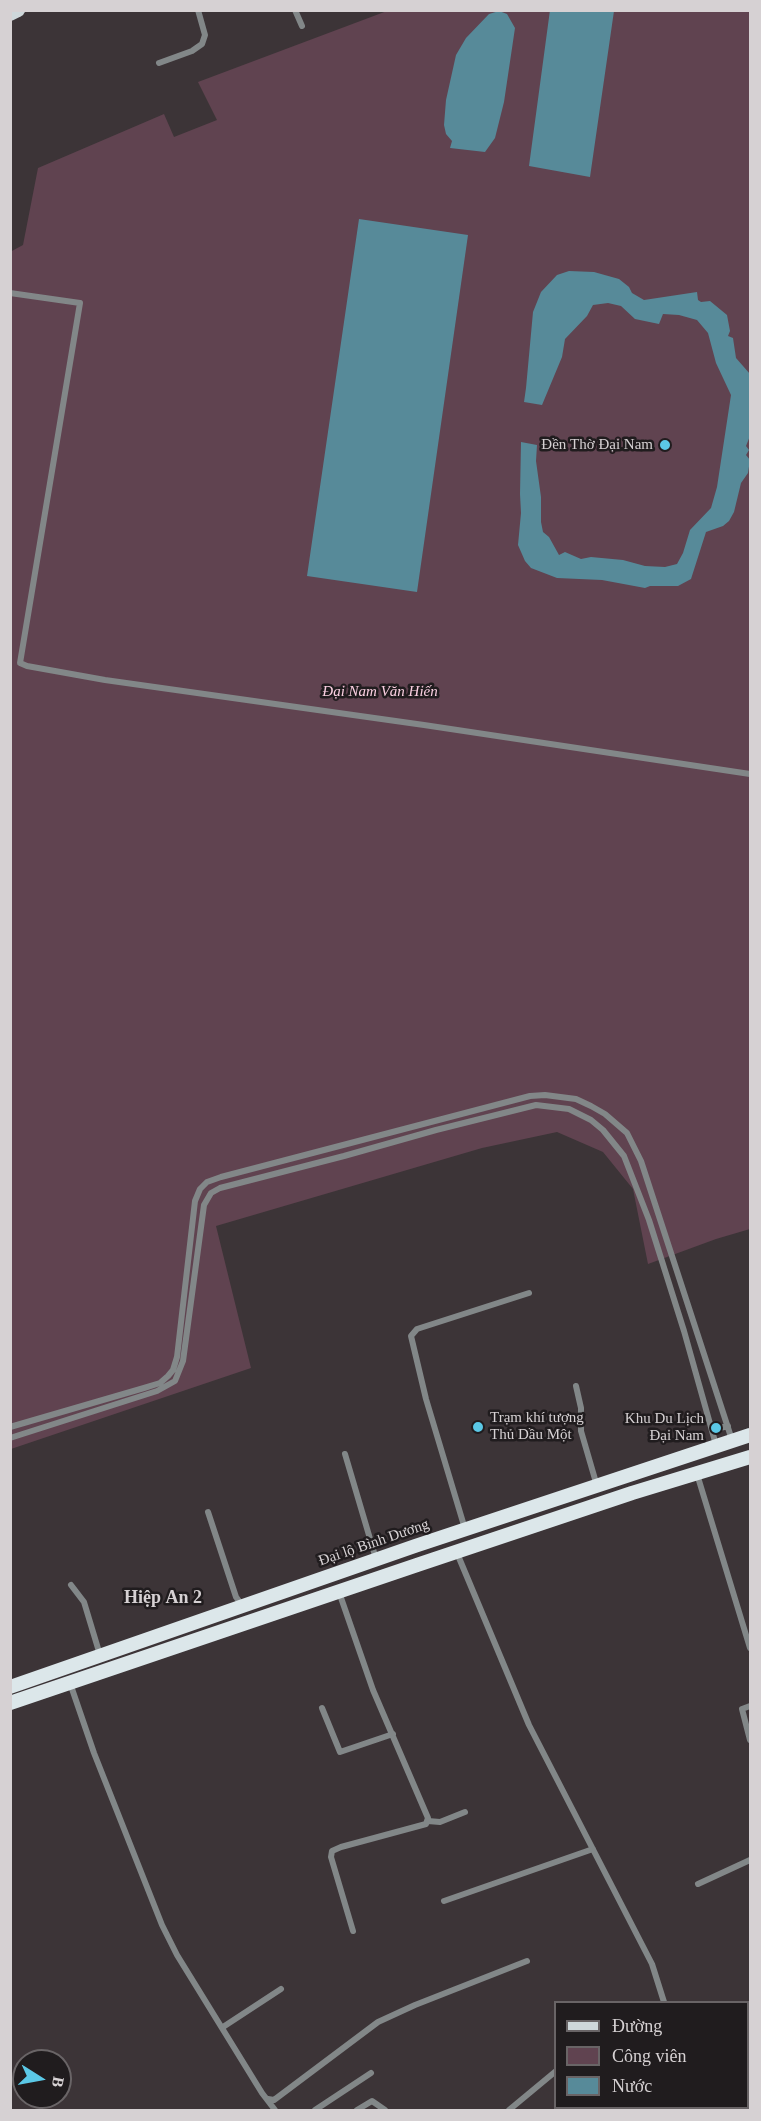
<!DOCTYPE html>
<meta charset="utf-8">
<style>
body{margin:0}
#map{position:relative;width:761px;height:2121px;overflow:hidden;background:#3c3437;font-family:Georgia,serif}
canvas{display:block}
.frame{position:absolute;inset:0;border:12px solid #d6d1d3;pointer-events:none}
.legend{position:absolute;left:554px;top:2001px;width:195px;height:108px;box-sizing:border-box;background:#201c1e;border:2px solid #696466;margin:0;padding:8px 10px;list-style:none;font-size:18px;color:#d6d1d3}
.legend li{display:flex;align-items:center;gap:12px;height:30px}
.legend b{width:30px;border:2px solid #696466}
.north{position:absolute;left:12px;top:2049px;width:60px;height:60px;box-sizing:border-box;background:#201c1e;border:2px solid #696466;border-radius:50%;rotate:101deg;font-size:16px;font-weight:700;line-height:24px;text-align:center;color:#d6d1d3}
.north::after{content:'';display:block;margin:auto;width:21px;height:27px;background:#5bc8e6;clip-path:polygon(50% 0,100% 100%,50% 72%,0 100%)}
</style>
<div id="map">
<canvas width="761" height="2121"></canvas>
<div class="frame"></div>
<ul class="legend">
<li><b style="height:8px;background:#ced7da"></b>Đường</li>
<li><b style="height:16px;background:#604350"></b>Công viên</li>
<li><b style="height:16px;background:#578a99"></b>Nước</li>
</ul>
<div class="north">B</div>
</div>
<script>
const c = document.querySelector('canvas').getContext('2d');
c.lineJoin = 'round';
function fillPath(path, color) {
  c.fillStyle = color;
  c.fill(path, 'evenodd');
}
function poly(rows) {
  const path = new Path2D();
  for (const r of rows) {
    path.moveTo(r[0], r[1]);
    for (let i = 2; i < r.length; i += 2) path.lineTo(r[i], r[i + 1]);
  }
  return path;
}
function stroke(path, color, width, dash) {
  c.strokeStyle = color;
  c.lineWidth = width;
  c.lineCap = dash ? 'butt' : 'round';
  c.setLineDash(dash || []);
  c.stroke(path);
}
function write(font, color, halo, rows, align = 'center') {
  c.font = font + ' Georgia,serif';
  c.lineWidth = 5;
  c.setLineDash([]);
  c.textBaseline = 'middle';
  c.strokeStyle = halo;
  c.fillStyle = color;
  for (const [text, x, y, turn = 0] of rows) {
    c.save();
    c.translate(x, y);
    c.rotate((+turn || 0) * Math.PI / 180);
    c.textAlign = isNaN(turn) ? turn : align;
    if (halo) c.strokeText(text, 0, 0);
    c.fillText(text, 0, 0);
    c.restore();
  }
}
fillPath(poly([
 [387,11,750,11,750,1229,716,1239,648,1264,633,1189,603,1152,557,1132,482,1148,216,1226,251,1368,11,1449,10,252,23,245,38,168,164,114,174,137,217,120,198,82]
]), '#604350');
fillPath(poly([
 [550,10,614,11,590,177,529,166],
 [499,11,507,14,515,28,504,102,495,138,485,152,450,148,452,141,446,134,444,125,446,100,456,55,466,38,489,14],
 [359,219,468,235,417,592,307,576],
 [569,271,594,272,619,279,629,287,632,293,644,300,697,292,698,300,701,302,710,301,727,315,730,331,728,336,733,338,736,358,750,374,750,436,746,446,749,450,746,455,750,460,748,473,741,483,734,512,729,521,723,526,706,532,691,579,678,586,650,586,645,588,602,580,557,578,531,568,525,561,518,545,521,513,520,494,521,442,537,445,536,461,541,497,541,522,543,532,549,537,559,555,565,552,581,559,591,557,623,560,645,566,665,567,677,564,683,553,690,530,711,508,717,487,731,395,716,363,708,333,697,320,679,315,663,314,659,324,635,319,621,306,608,303,593,305,587,316,565,339,562,357,542,405,524,402,526,388,533,312,541,292,557,275]
]), '#578a99');
stroke(poly([
 [295,10,302,26],
 [159,63,192,51,202,44,205,35,198,10],
 [10,293,80,303,20,663,27,666,105,680,424,725,750,774],
 [576,1386,581,1408,581,1431,597,1486],
 [10,1427,144,1388,160,1383,168,1376,173,1370,177,1357,195,1201,200,1189,207,1182,221,1177,530,1096,545,1095,576,1099,591,1106,605,1114,627,1133,641,1161,732,1440],
 [712,1430,728,1426],
 [10,1438,157,1391,175,1381,183,1361,204,1205,211,1193,220,1188,344,1156,436,1130,536,1105,569,1109,591,1120,603,1130,624,1156,649,1220,684,1331,716,1445],
 [345,1454,376,1559],
 [697,1474,750,1648],
 [208,1512,236,1597,242,1605],
 [465,1529,426,1399,411,1336,417,1329,529,1293],
 [457,1553,529,1725,652,1964,664,2002],
 [71,1585,84,1602,100,1655],
 [339,1592,373,1690,428,1818,426,1824,341,1847,332,1851,331,1857,353,1931],
 [70,1683,94,1753,162,1925,177,1955,262,2093,275,2110],
 [750,1706,742,1709,750,1740],
 [322,1708,340,1752,393,1734],
 [428,1821,440,1822,465,1812],
 [698,1884,750,1860],
 [444,1901,593,1849],
 [223,2027,281,1989],
 [268,2099,274,2100,378,2022,415,2005,527,1961],
 [721,2108,722,2110],
 [315,2110,371,2073],
 [357,2110,372,2101,385,2110],
 [509,2110,556,2071],
 [668,2110,673,2108]
]), '#828788', 6);
stroke(poly([
 [10,14,18,10]
]), '#ced7da', 14);
stroke(poly([
 [10,1687,415,1546,750,1435],
 [10,1703,417,1565,632,1493,750,1457]
]), '#dce7ea', 14);
for (const [x, y, r, color] of [
 [665,445,6,"#5bc8e6"],
 [478,1427,6,"#5bc8e6"],
 [716,1428,6,"#5bc8e6"]
]) {
  const dot = new Path2D();
  dot.arc(x, y, r, 0, 2 * Math.PI);
  c.fillStyle = color;
  c.fill(dot);
  stroke(dot, '#201c1e', 2);
}
write('15px', '#d6d1d3', '#201c1e', [
 ["Đền Thờ Đại Nam",653,445],
 ["Trạm khí tượng",490,1418,"left"],
 ["Thủ Dầu Một",490,1435,"left"],
 ["Khu Du Lịch",704,1419],
 ["Đại Nam",704,1436]
], 'right');
write('italic 15px', '#facfe1', '#201c1e', [
 ["Đại Nam Văn Hiến",380,692]
]);
write('15px', '#d6d1d3', '#201c1e', [
 ["Đại lộ Bình Dương",374,1543,-19]
]);
write('bold 18px', '#d6d1d3', '#201c1e', [
 ["Hiệp An 2",163,1598]
]);
</script>
